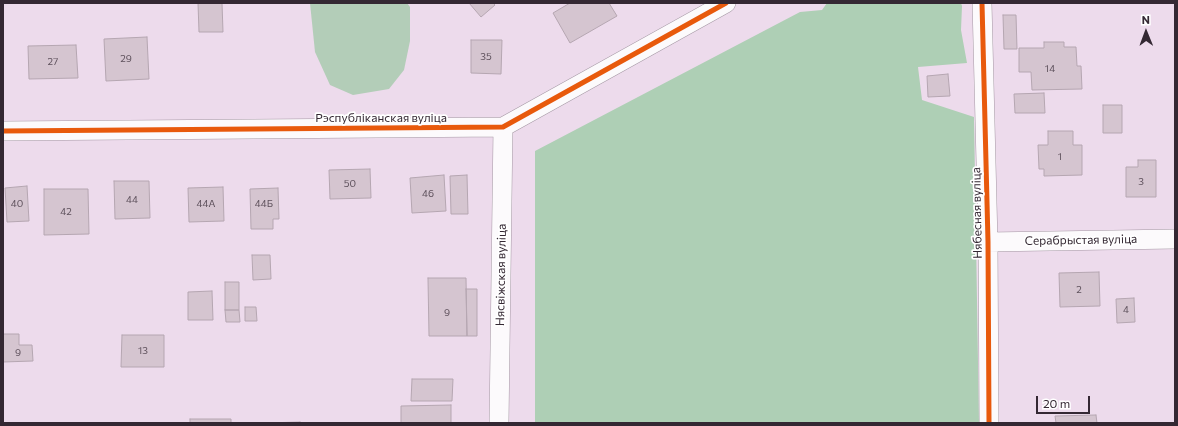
<!DOCTYPE html>
<meta charset="utf-8">
<style>
body{margin:0}
#map{position:relative;width:1178px;height:426px;overflow:hidden;background:#eddbec;font-family:Commissioner,sans-serif}
canvas{display:block}
.frame{position:absolute;inset:0;border:4px solid #342833;pointer-events:none}
.north{position:absolute;left:1126px;top:12px;width:40px;height:40px;-webkit-text-stroke:3px #fff;paint-order:stroke;rotate:359deg;font-size:11px;font-weight:700;line-height:16px;text-align:center;color:#342833}
.north::after{content:'';display:block;margin:auto;width:14px;height:18px;background:#342833;clip-path:polygon(50% 0,100% 100%,50% 72%,0 100%)}
.scale{position:absolute;left:1036px;top:396px;width:54px;height:18px;box-sizing:border-box;border:2px solid #342833;border-top:0;padding-left:5px;font-size:12px;line-height:14px;white-space:nowrap;color:#342833;-webkit-text-stroke:3px #fff;paint-order:stroke}
</style>
<div id="map">
<canvas width="1178" height="426"></canvas>
<div class="frame"></div>
<div class="north">N</div>
<div class="scale">20 m</div>
</div>
<script>
const c = document.querySelector('canvas').getContext('2d');
c.lineJoin = 'round';
function fillPath(path, color) {
  c.fillStyle = color;
  c.fill(path, 'evenodd');
}
function poly(rows) {
  const path = new Path2D();
  for (const r of rows) {
    path.moveTo(r[0], r[1]);
    for (let i = 2; i < r.length; i += 2) path.lineTo(r[i], r[i + 1]);
  }
  return path;
}
function stroke(path, color, width, dash) {
  c.strokeStyle = color;
  c.lineWidth = width;
  c.lineCap = dash ? 'butt' : 'round';
  c.setLineDash(dash || []);
  c.stroke(path);
}
function write(font, color, halo, rows, align = 'center') {
  c.font = font + ' Commissioner,sans-serif';
  c.lineWidth = 3.5;
  c.setLineDash([]);
  c.textBaseline = 'middle';
  c.strokeStyle = halo;
  c.fillStyle = color;
  for (const [text, x, y, turn = 0] of rows) {
    c.save();
    c.translate(x, y);
    c.rotate((+turn || 0) * Math.PI / 180);
    c.textAlign = isNaN(turn) ? turn : align;
    if (halo) c.strokeText(text, 0, 0);
    c.fillText(text, 0, 0);
    c.restore();
  }
}
fillPath(poly([
 [310,3,407,3,410,7,410,41,404,70,389,89,353,95,330,85,315,52]
]), '#b3cdb8');
fillPath(poly([
 [827,3,961,3,962,6,961,30,967,63,918,67,922,100,974,117,979,423,535,423,535,151,800,12,822,10]
]), '#aecfb5');
const building = poly([
 [198,3,222,3,223,32,199,32,198,3],
 [469,3,493,3,495,5,481,17,469,3],
 [570,3,609,3,617,16,570,43,553,13,570,3],
 [1003,15,1016,15,1017,49,1004,49,1003,15],
 [147,37,149,79,106,81,104,39,147,37],
 [471,40,502,40,501,74,471,73,471,40],
 [1044,42,1064,42,1064,47,1076,47,1077,66,1081,66,1082,89,1032,90,1031,72,1019,72,1019,48,1044,48,1044,42],
 [76,45,78,78,29,79,28,46,76,45],
 [948,74,950,96,928,97,927,76,948,74],
 [1044,93,1045,113,1015,113,1014,94,1044,93],
 [1103,105,1122,105,1122,133,1103,133,1103,105],
 [1048,131,1073,131,1073,145,1082,145,1082,175,1044,176,1044,169,1039,169,1038,145,1048,145,1048,131],
 [1138,160,1156,160,1156,197,1126,197,1126,167,1138,167,1138,160],
 [370,169,371,198,330,199,329,170,370,169],
 [444,175,446,211,412,213,410,178,444,175],
 [467,175,468,214,451,214,450,176,467,175],
 [114,181,149,181,150,218,115,219,114,181],
 [27,186,29,221,7,222,5,188,27,186],
 [223,187,224,221,189,222,188,188,223,187],
 [278,188,279,219,273,219,273,229,251,229,250,189,278,188],
 [44,189,88,189,89,234,44,235,44,189],
 [252,255,270,255,271,279,253,280,252,255],
 [1099,272,1100,306,1060,307,1059,273,1099,272],
 [428,278,466,278,467,336,429,336,428,278],
 [225,282,239,282,239,310,225,310,225,282],
 [466,289,477,289,477,336,467,336,466,289],
 [212,291,213,320,188,320,188,292,212,291],
 [1134,298,1135,322,1117,323,1116,299,1134,298],
 [245,307,256,307,257,321,245,321,245,307],
 [225,310,239,310,240,322,226,322,225,310],
 [3,334,19,334,19,345,32,345,33,361,3,362,3,334],
 [122,335,164,335,164,367,121,367,122,335],
 [412,379,453,379,452,401,411,401,412,379],
 [451,405,451,423,401,423,401,406,451,405],
 [1096,415,1097,423,1056,423,1055,416,1096,415],
 [190,419,231,419,231,423,190,423,190,419],
 [300,422,300,423,265,423,300,422]
]);
fillPath(building, '#d5c5d0');
stroke(building, '#b5a6b1', 1);
const street = poly([
 [982,3,988,242,989,423],
 [3,131,503,127,726,3],
 [988,242,1175,239],
 [499,423,503,127]
]);
stroke(street, '#a497a3', 20);
stroke(street, '#fcfafc', 19);
stroke(poly([
 [982,3,988,242,989,423],
 [3,131,503,127,726,3]
]), '#e8590c', 5);
write('10px', '#5d505b', null, [
 ["35",486,57],
 ["29",126,59],
 ["27",53,62],
 ["14",1050,69],
 ["1",1060,157],
 ["3",1141,182],
 ["50",350,184],
 ["46",428,194],
 ["44",132,200],
 ["40",17,204],
 ["44А",206,204],
 ["44Б",264,204],
 ["42",66,212],
 ["2",1079,290],
 ["4",1126,310],
 ["9",447,313],
 ["13",143,351],
 ["9",18,353]
]);
write('12px', '#342833', '#fff', [
 ["Рэспубліканская вуліца",381,118],
 ["Нябесная вуліца",977,213,-91],
 ["Серабрыстая вуліца",1081,240,-1],
 ["Нясвіжская вуліца",501,275,-89]
]);
</script>
